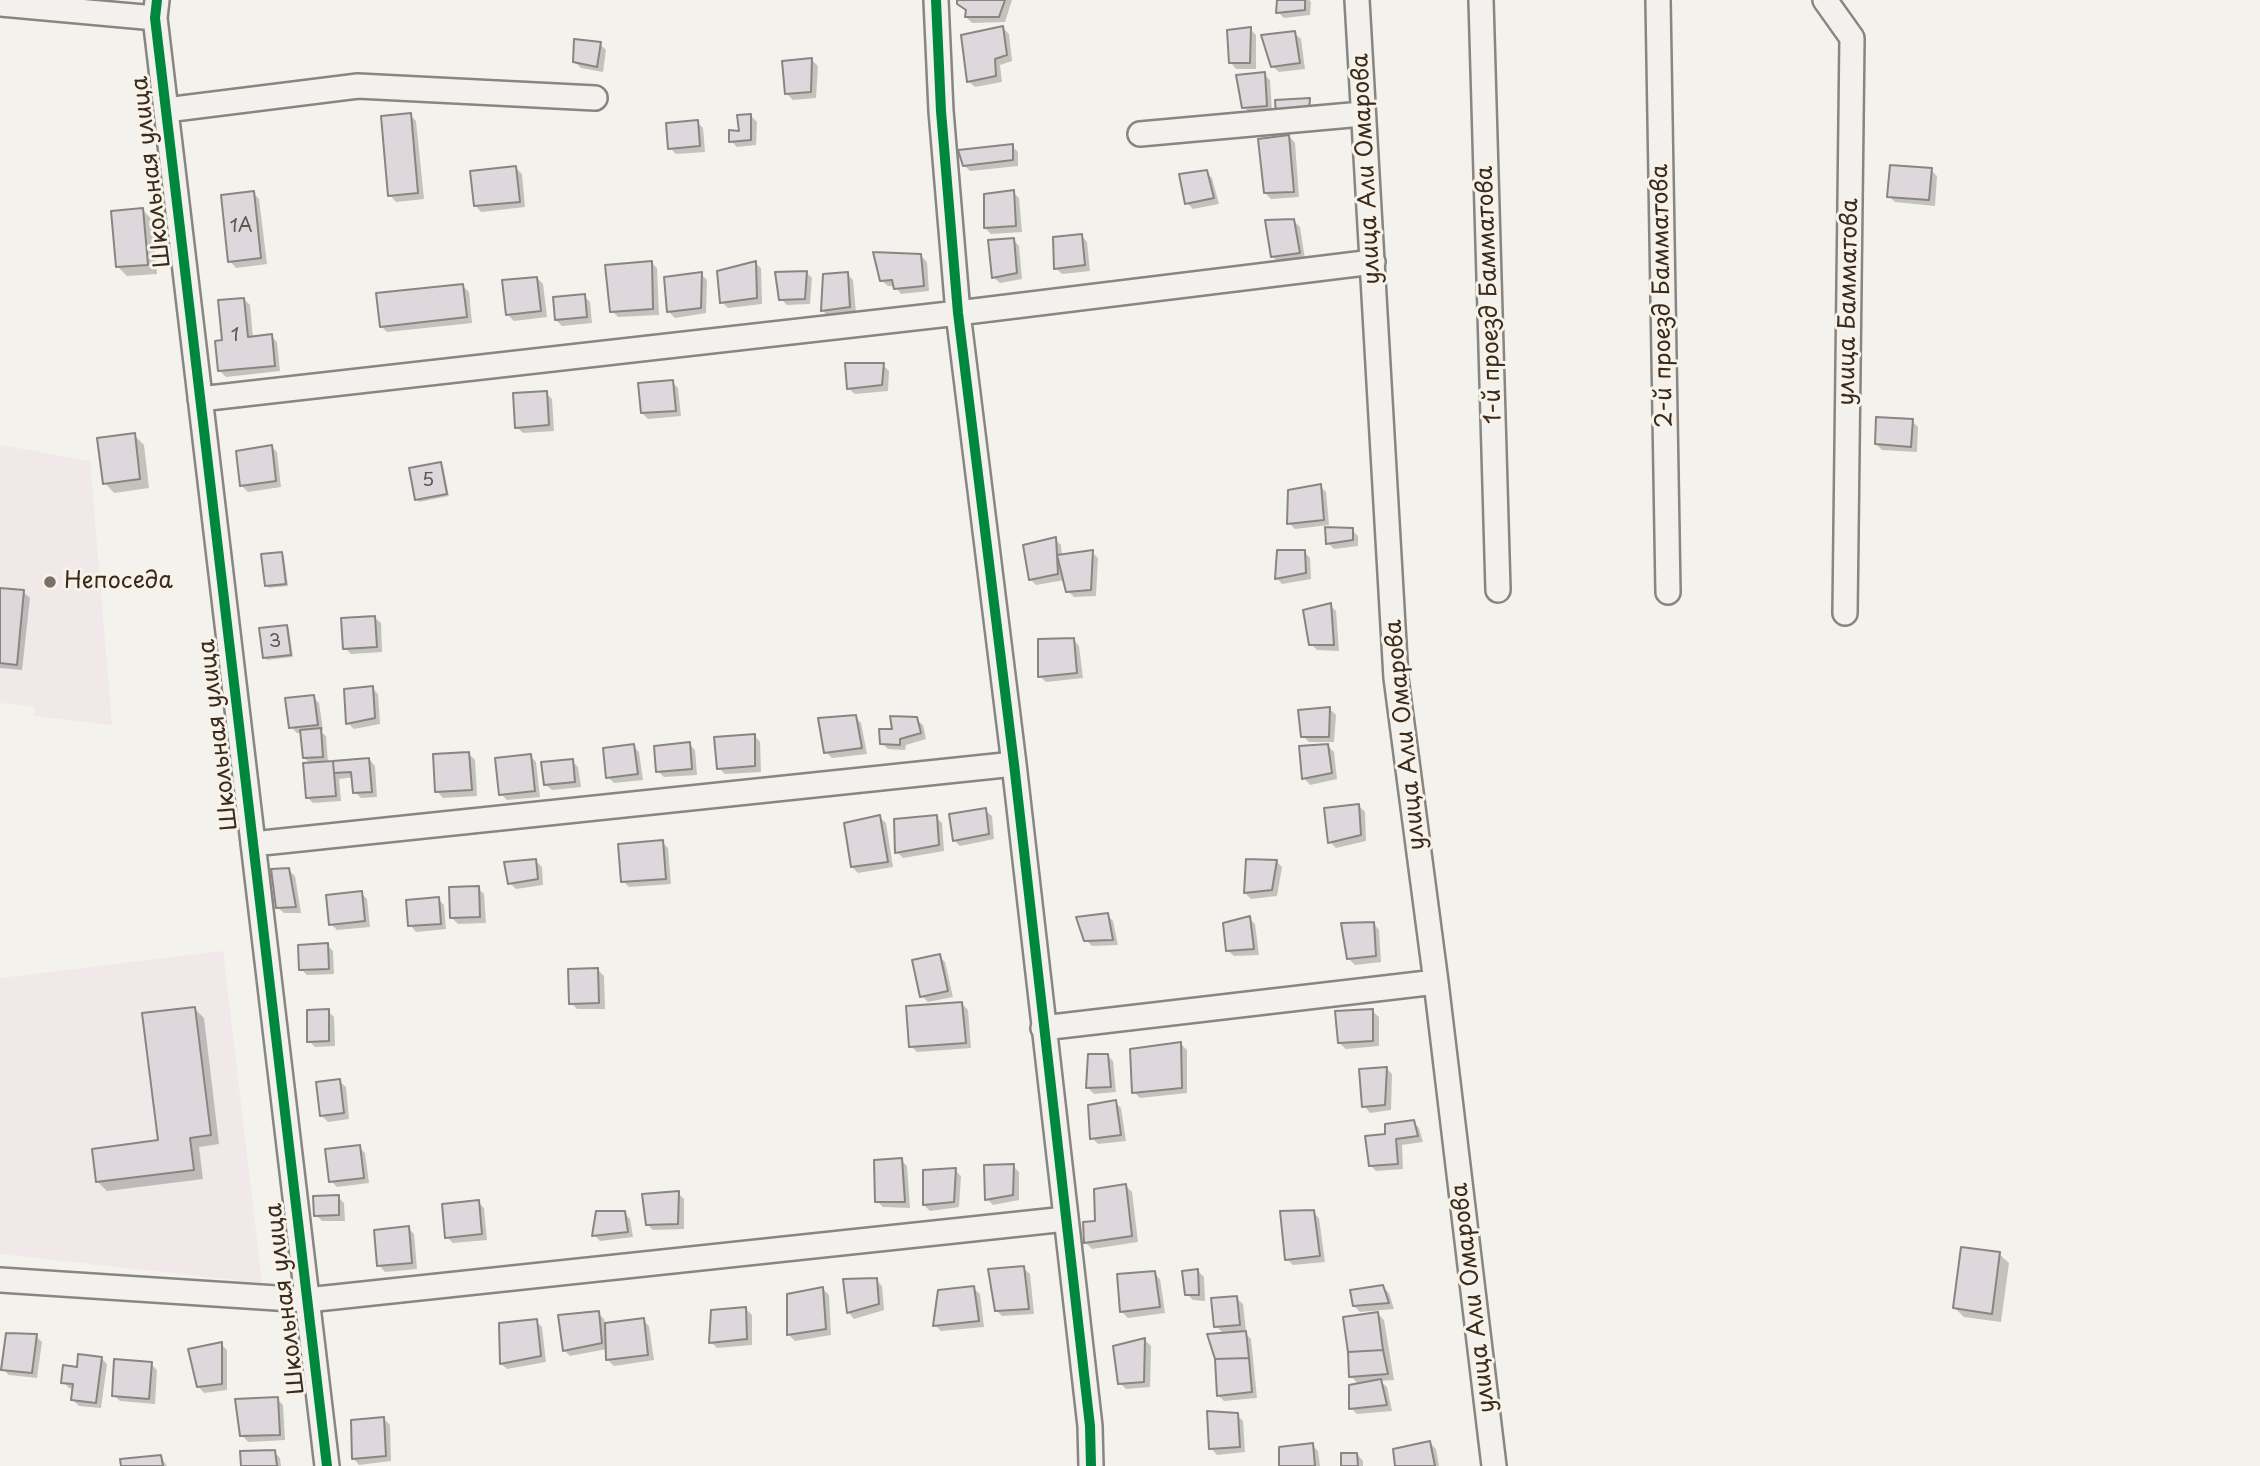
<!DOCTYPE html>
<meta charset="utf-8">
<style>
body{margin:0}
canvas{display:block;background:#f4f2ec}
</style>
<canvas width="2260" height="1466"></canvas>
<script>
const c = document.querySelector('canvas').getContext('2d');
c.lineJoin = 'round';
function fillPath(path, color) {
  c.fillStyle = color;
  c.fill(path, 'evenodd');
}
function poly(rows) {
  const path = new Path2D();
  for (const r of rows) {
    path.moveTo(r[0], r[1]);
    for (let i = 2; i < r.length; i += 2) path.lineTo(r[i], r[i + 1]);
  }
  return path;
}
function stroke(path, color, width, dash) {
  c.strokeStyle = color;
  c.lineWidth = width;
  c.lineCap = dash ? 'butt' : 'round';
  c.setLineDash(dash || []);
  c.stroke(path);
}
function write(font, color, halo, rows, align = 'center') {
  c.font = font + ' "Playpen Sans",sans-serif';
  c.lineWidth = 6;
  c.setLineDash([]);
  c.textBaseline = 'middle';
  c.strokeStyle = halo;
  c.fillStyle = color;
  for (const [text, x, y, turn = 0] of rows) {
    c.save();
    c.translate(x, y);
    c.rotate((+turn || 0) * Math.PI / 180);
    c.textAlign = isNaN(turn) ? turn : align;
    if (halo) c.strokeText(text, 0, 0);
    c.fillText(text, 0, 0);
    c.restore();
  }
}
fillPath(poly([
 [0,445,90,461,112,725,33,716,35,707,0,703],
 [223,951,262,1283,0,1254,0,978]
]), '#f0e8e9');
fillPath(poly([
 [959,0,1012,0,1005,22,972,23,966,17,967,11,958,3],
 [1279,0,1309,0,1311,2,1310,15,1284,18,1278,12],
 [1003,28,1009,34,1012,61,1000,65,1002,82,975,87,968,81],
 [1250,29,1256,35,1256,69,1236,69,1230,62],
 [1294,33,1301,39,1305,69,1279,72,1272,66],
 [600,44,606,50,603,72,581,68,575,62],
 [812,60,818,66,816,98,793,100,787,94],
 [1264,74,1270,80,1272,111,1250,113,1244,107],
 [410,115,416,121,424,199,396,202,390,195],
 [751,116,757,122,756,145,737,147,731,141,741,133],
 [697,122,703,128,705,152,676,154,670,148],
 [1289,136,1295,143,1299,197,1271,199,1265,193],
 [1012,146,1018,152,1018,166,970,171,964,165],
 [516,168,522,174,525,207,481,212,475,205],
 [1931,170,1937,176,1935,206,1895,202,1889,196],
 [1206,172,1212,178,1219,204,1193,209,1187,203],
 [1013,192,1019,198,1022,232,991,234,985,228],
 [253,193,259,199,267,264,236,268,230,261],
 [143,210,152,220,157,274,127,276,118,267],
 [1294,221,1300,227,1305,259,1278,262,1272,256],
 [1081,235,1087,242,1090,271,1062,274,1056,268],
 [1013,239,1019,246,1022,279,1000,283,993,277],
 [920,255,927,262,929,291,901,294,895,286,888,286,881,280],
 [651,262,657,268,659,315,618,317,612,311],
 [755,263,761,268,762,304,728,308,722,302],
 [806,272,812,278,810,304,787,305,781,299],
 [701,274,707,280,706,313,675,318,669,312],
 [847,274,853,280,856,313,829,317,823,311],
 [537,278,543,284,547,317,514,321,507,314],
 [463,286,469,292,472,323,387,332,381,326],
 [584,296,590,302,592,323,562,326,556,320],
 [244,299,250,305,253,338,271,336,277,342,280,371,226,377,220,371,224,342],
 [883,365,889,371,888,391,855,394,848,388],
 [672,382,678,388,681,416,648,419,642,413],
 [546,393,552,399,554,431,523,433,517,427],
 [1912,421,1918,427,1917,452,1882,450,1876,444],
 [134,435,144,445,149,488,114,493,105,483],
 [271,446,277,452,281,487,248,492,242,486],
 [441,464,443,466,449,496,419,502,417,499],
 [1320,486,1326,492,1329,525,1295,529,1289,523],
 [1352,530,1358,536,1358,546,1334,549,1328,543],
 [1055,539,1061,545,1062,556,1092,552,1098,558,1096,596,1074,597,1068,591,1065,580,1036,585,1030,579],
 [1304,552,1310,558,1311,579,1282,584,1277,578],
 [281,553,284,556,288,586,269,588,267,585],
 [0,590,23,592,30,598,22,670,0,668],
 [1330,605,1336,611,1339,651,1317,650,1311,644],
 [374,617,381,623,382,652,351,654,345,648],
 [287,626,289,629,293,657,267,660,265,658],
 [1073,639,1079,646,1083,678,1046,682,1040,676],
 [372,688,378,694,380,724,354,729,348,723],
 [313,697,319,703,323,730,320,731,326,736,328,763,369,759,375,766,377,797,361,798,355,792,354,777,339,779,341,801,313,803,307,797,311,764,304,758,302,733,297,733,291,727],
 [1330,709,1336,715,1334,742,1309,742,1303,736],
 [855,717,861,723,867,754,832,758,826,752],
 [916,719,923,725,926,739,906,745,905,750,888,749,882,743,894,731],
 [754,735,760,742,761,772,725,774,719,768],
 [689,744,695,750,697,775,664,777,658,771],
 [633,746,639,752,643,780,614,783,608,777],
 [1328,746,1334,752,1337,779,1310,785,1304,778],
 [468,753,475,760,477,796,443,798,437,791],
 [530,756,536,762,540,797,507,800,501,794],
 [572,761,578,767,581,787,552,790,545,784],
 [1359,806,1365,812,1366,841,1336,848,1330,842],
 [985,810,992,816,994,839,960,846,954,840],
 [879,817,886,823,893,867,858,873,852,867],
 [936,817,942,823,944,851,903,858,897,852],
 [662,842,668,848,671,884,629,887,623,881],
 [536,861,542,867,543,885,516,889,510,883],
 [1276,861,1282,867,1277,896,1251,899,1245,893],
 [288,870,295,876,301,913,284,913,277,907],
 [478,888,484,894,486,923,458,924,452,918],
 [361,893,367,899,370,927,337,930,331,924],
 [438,899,444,905,446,929,416,932,410,925],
 [1107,915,1113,921,1118,945,1092,946,1086,940],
 [1249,918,1255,924,1259,955,1234,956,1227,950],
 [1373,923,1379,930,1381,962,1355,965,1349,959],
 [327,945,333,951,334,974,307,975,301,969],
 [939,956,945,962,953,997,928,1002,922,996],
 [598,970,604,976,605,1009,577,1009,571,1003],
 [962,1004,968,1010,971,1048,917,1052,911,1046],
 [194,1008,204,1018,219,1144,199,1147,203,1179,107,1191,98,1182,160,1142],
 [328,1011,334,1017,335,1046,315,1047,309,1041],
 [1372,1011,1379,1017,1379,1046,1346,1049,1339,1043],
 [1181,1044,1187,1050,1187,1093,1140,1098,1134,1092],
 [1107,1055,1113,1061,1116,1092,1094,1094,1088,1088],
 [1386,1068,1392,1074,1391,1110,1370,1113,1364,1106],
 [339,1081,346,1087,349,1119,328,1122,322,1116],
 [1115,1102,1121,1108,1126,1141,1098,1144,1092,1138],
 [1413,1122,1419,1128,1423,1142,1402,1145,1403,1169,1376,1171,1370,1165,1387,1136],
 [359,1147,365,1153,369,1183,337,1187,331,1181],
 [901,1160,907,1166,910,1208,883,1207,877,1201],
 [1013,1166,1019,1172,1019,1200,993,1205,987,1199],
 [955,1170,961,1176,959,1207,930,1211,924,1205],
 [1126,1186,1132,1192,1138,1242,1092,1249,1086,1243,1097,1222],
 [678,1193,684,1199,684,1229,653,1230,647,1224],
 [338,1197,344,1203,345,1221,322,1221,316,1215],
 [478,1202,484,1208,487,1240,453,1243,447,1237],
 [1313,1212,1319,1218,1325,1262,1293,1265,1287,1259],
 [624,1213,630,1219,633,1237,600,1241,594,1235],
 [408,1228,414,1234,417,1269,385,1272,379,1265],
 [1999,1254,2009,1263,2001,1322,1964,1317,1955,1308],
 [1023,1268,1030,1274,1034,1314,1002,1316,996,1310],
 [1198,1271,1204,1277,1205,1301,1193,1300,1187,1294],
 [1154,1273,1160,1279,1165,1313,1128,1318,1122,1312],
 [876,1280,882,1286,884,1310,854,1319,849,1313],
 [1383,1287,1389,1293,1394,1309,1360,1312,1354,1306],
 [973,1288,980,1294,984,1327,941,1331,935,1325],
 [823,1289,829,1295,831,1335,795,1341,789,1335],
 [1236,1298,1243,1304,1246,1331,1243,1331,1251,1339,1257,1398,1224,1401,1218,1395,1224,1334,1216,1326],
 [746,1309,752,1315,752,1345,717,1348,711,1342],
 [598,1313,604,1319,605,1324,643,1320,649,1326,654,1360,614,1366,608,1360,607,1349,570,1356,564,1350],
 [1378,1314,1384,1320,1394,1380,1380,1381,1387,1387,1392,1411,1357,1414,1351,1408,1359,1385,1351,1376],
 [536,1321,542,1327,546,1362,507,1369,501,1364],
 [36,1336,42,1342,37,1378,9,1375,3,1369],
 [1145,1340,1151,1346,1150,1387,1126,1389,1120,1383],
 [221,1344,227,1350,227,1390,204,1393,198,1386],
 [101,1358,107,1364,101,1408,79,1406,73,1400,74,1389,69,1388,63,1382,78,1369],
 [151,1364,157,1370,155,1404,120,1401,114,1395],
 [277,1399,283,1405,285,1440,248,1442,242,1435],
 [1237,1415,1243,1421,1245,1452,1217,1455,1211,1448],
 [384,1419,390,1425,391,1461,359,1465,353,1458],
 [1430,1443,1436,1449,1439,1466,1396,1466],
 [1312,1445,1318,1451,1320,1466,1280,1466],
 [274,1452,280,1458,281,1466,243,1466],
 [1357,1454,1363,1461,1363,1466,1343,1466],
 [161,1457,167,1466,123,1466]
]), '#0003');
const building = poly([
 [957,0,1005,0,999,17,965,17,966,10,957,4,957,0],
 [1277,0,1305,0,1305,10,1276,13,1277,0],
 [1003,26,1007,55,995,59,996,76,967,82,961,35,1003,26],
 [1251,27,1250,63,1229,63,1227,30,1251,27],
 [1295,31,1300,63,1271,67,1261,35,1295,31],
 [574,39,601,42,597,67,573,62,574,39],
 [812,58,811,92,785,94,782,61,812,58],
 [1265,72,1267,106,1242,108,1236,75,1265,72],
 [1310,98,1309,113,1276,116,1275,100,1310,98],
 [411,113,418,193,388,196,381,116,411,113],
 [751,114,751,140,729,142,729,130,739,131,737,115,751,114],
 [698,120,700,146,668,149,666,123,698,120],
 [1289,135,1294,192,1264,193,1258,139,1289,135],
 [1013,144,1013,160,963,166,958,150,1013,144],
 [1890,165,1932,168,1929,200,1887,197,1890,165],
 [516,166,520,202,474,206,470,171,516,166],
 [1207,170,1214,198,1185,204,1179,174,1207,170],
 [1014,190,1016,226,984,228,984,194,1014,190],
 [254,191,261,258,228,262,221,195,254,191],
 [143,208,148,265,116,267,111,211,143,208],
 [1294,219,1300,253,1271,257,1265,220,1294,219],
 [1082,234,1085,265,1054,269,1053,237,1082,234],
 [1014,238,1017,273,992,278,988,240,1014,238],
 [873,252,921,254,924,286,894,289,892,280,880,281,873,252],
 [652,261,653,309,610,312,605,265,652,261],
 [756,261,757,298,720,303,717,271,756,261],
 [807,271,805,299,779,300,775,272,807,271],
 [702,272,701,308,667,312,664,277,702,272],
 [848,272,850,307,821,311,823,274,848,272],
 [537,277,541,311,506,315,502,280,537,277],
 [463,284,467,317,380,327,376,293,463,284],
 [585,294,587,317,555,320,553,297,585,294],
 [244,298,248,337,272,334,275,366,218,371,215,341,222,340,218,300,244,298],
 [845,363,884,363,882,385,847,389,845,363],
 [673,380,676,411,641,413,638,383,673,380],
 [547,391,549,425,515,428,513,393,547,391],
 [1876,417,1913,419,1911,447,1875,444,1876,417],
 [135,433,140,479,103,484,97,438,135,433],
 [272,445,276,481,240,486,236,451,272,445],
 [441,462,447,494,415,500,409,468,441,462],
 [1321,484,1324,520,1287,524,1288,490,1321,484],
 [1325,527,1353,528,1353,540,1326,544,1325,527],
 [1056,537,1058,574,1029,580,1023,545,1056,537],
 [1093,550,1091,590,1066,592,1057,555,1093,550],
 [1277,550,1305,550,1306,573,1275,579,1277,550],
 [282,552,286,584,265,586,261,554,282,552],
 [0,588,24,590,17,665,0,663,0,588],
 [1331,603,1334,645,1309,645,1303,610,1331,603],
 [375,616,377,647,343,649,341,618,375,616],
 [287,625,291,655,263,658,259,628,287,625],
 [1074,638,1077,673,1038,677,1038,639,1074,638],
 [373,686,375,718,346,724,344,689,373,686],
 [314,695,318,725,289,728,285,698,314,695],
 [1330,707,1329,737,1301,737,1298,710,1330,707],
 [856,715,862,748,824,753,818,718,856,715],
 [890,716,917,717,921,733,900,739,900,745,880,744,879,729,892,729,890,716],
 [321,728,323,757,303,758,300,730,321,728],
 [755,734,755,766,717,769,714,737,755,734],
 [690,742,692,769,656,772,654,746,690,742],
 [634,744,638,774,606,778,603,748,634,744],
 [1328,744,1332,773,1302,779,1299,746,1328,744],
 [469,752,472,790,435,792,433,754,469,752],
 [531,754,535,791,499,795,495,758,531,754],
 [369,758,372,792,353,793,351,772,334,773,333,761,369,758],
 [573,759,575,782,544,785,541,762,573,759],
 [333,761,336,796,306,798,303,763,333,761],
 [1359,804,1361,835,1328,843,1324,808,1359,804],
 [986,808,989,834,953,841,949,814,986,808],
 [880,815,888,862,851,867,844,823,880,815],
 [937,815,939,845,895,853,894,819,937,815],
 [663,840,666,879,621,882,618,844,663,840],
 [536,859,538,879,508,884,504,862,536,859],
 [1246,859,1277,860,1272,890,1244,893,1246,859],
 [289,868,296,907,276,908,271,869,289,868],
 [479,886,480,917,450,918,449,887,479,886],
 [362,891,365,921,329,925,326,895,362,891],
 [439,897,441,924,408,926,406,900,439,897],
 [1108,913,1113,940,1084,941,1076,917,1108,913],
 [1250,916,1254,949,1226,951,1223,923,1250,916],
 [1374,922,1376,956,1347,959,1341,923,1374,922],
 [328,943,329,969,299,970,298,945,328,943],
 [940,954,948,991,920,997,912,960,940,954],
 [598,968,599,1003,569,1004,568,969,598,968],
 [962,1002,966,1043,909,1047,906,1006,962,1002],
 [195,1007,211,1135,190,1138,194,1170,96,1182,92,1149,158,1140,142,1013,195,1007],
 [329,1009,329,1041,307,1042,307,1010,329,1009],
 [1373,1009,1373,1041,1338,1043,1335,1011,1373,1009],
 [1181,1042,1182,1088,1132,1093,1130,1049,1181,1042],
 [1088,1054,1108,1054,1111,1087,1086,1088,1088,1054],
 [1387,1067,1385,1105,1362,1107,1359,1069,1387,1067],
 [340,1079,344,1113,320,1116,316,1082,340,1079],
 [1116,1100,1121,1135,1090,1139,1088,1105,1116,1100],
 [1414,1120,1418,1136,1396,1139,1398,1164,1369,1166,1365,1136,1385,1134,1385,1124,1414,1120],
 [360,1145,364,1178,329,1182,325,1149,360,1145],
 [902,1158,905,1202,875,1202,874,1160,902,1158],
 [1014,1164,1013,1195,985,1200,984,1165,1014,1164],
 [956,1168,954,1202,923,1205,923,1170,956,1168],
 [1126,1184,1132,1236,1084,1243,1083,1222,1095,1221,1094,1189,1126,1184],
 [679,1191,678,1224,646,1225,642,1194,679,1191],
 [339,1195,339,1215,314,1216,313,1196,339,1195],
 [479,1200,482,1234,445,1238,442,1204,479,1200],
 [1314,1210,1320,1256,1285,1260,1280,1211,1314,1210],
 [596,1211,625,1211,628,1232,592,1236,596,1211],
 [409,1226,412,1263,377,1266,374,1230,409,1226],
 [1961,1247,2000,1252,1992,1314,1953,1308,1961,1247],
 [1024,1266,1029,1309,995,1311,988,1269,1024,1266],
 [1198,1269,1199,1295,1185,1295,1182,1271,1198,1269],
 [1155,1271,1160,1307,1120,1312,1117,1274,1155,1271],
 [877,1278,879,1304,847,1313,843,1279,877,1278],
 [1383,1285,1389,1303,1353,1306,1350,1290,1383,1285],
 [974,1286,979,1321,933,1326,938,1290,974,1286],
 [823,1287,826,1329,787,1335,787,1294,823,1287],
 [1237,1296,1240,1325,1214,1327,1211,1298,1237,1296],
 [746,1307,747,1339,709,1343,711,1310,746,1307],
 [599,1311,602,1343,563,1351,558,1315,599,1311],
 [1378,1312,1383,1350,1348,1352,1343,1317,1378,1312],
 [644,1318,648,1355,606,1360,605,1323,644,1318],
 [537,1319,541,1356,500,1364,499,1323,537,1319],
 [1246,1331,1249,1358,1215,1359,1207,1334,1246,1331],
 [6,1333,37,1334,32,1373,1,1370,6,1333],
 [1145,1338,1144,1382,1118,1384,1113,1346,1145,1338],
 [222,1342,222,1384,197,1387,188,1349,222,1342],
 [1383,1350,1388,1374,1349,1377,1348,1352,1383,1350],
 [78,1354,102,1357,96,1403,71,1400,73,1384,61,1383,63,1365,77,1367,78,1354],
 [1249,1358,1252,1392,1217,1396,1215,1359,1249,1358],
 [114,1359,152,1362,149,1399,112,1396,114,1359],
 [1381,1379,1387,1405,1349,1409,1349,1385,1381,1379],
 [278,1397,280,1435,240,1436,235,1399,278,1397],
 [1207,1411,1238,1413,1240,1447,1209,1449,1207,1411],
 [384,1417,386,1456,352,1459,351,1420,384,1417],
 [1430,1441,1435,1466,1395,1466,1393,1449,1430,1441],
 [1313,1443,1315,1466,1279,1466,1279,1447,1313,1443],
 [275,1450,277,1466,241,1466,240,1451,275,1450],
 [1341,1453,1357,1453,1358,1466,1341,1466,1341,1453],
 [161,1455,163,1466,121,1466,120,1459,161,1455]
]);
fillPath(building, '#ded8dd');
stroke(building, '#898580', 2);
const minor = poly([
 [157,0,155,18,327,1466],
 [936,0,941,111,958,313,1014,764,1090,1426,1091,1466],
 [1357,0,1396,678,1436,982,1494,1466],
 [1481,0,1498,590],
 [1658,0,1668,592],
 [1825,0,1852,38,1845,613],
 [0,4,155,18],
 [166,110,358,86,595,98],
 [1140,134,1362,114],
 [200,399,958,313,1373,262],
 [253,844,1014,764],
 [1043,1028,1436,982],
 [0,1280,307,1300,1066,1219]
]);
stroke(minor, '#898580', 28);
stroke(minor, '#f2f1ed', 23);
stroke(poly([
 [157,0,155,18,327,1466],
 [936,0,941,111,958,313,1014,764,1090,1426,1091,1466]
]), '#00873e', 10);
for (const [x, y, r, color] of [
 [50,582,7,"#7c7066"]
]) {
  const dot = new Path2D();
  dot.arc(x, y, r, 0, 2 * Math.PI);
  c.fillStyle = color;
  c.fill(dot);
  stroke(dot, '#f7f3e8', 2.5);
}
write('19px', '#64564e', null, [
 ["1А",241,227],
 ["1",235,336],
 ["5",428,481],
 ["3",275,642]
]);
write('23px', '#3b2a1e', '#f7f3e8', [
 ["улица Али Омарова",1367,169,-93],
 ["Школьная улица",152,172,-97],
 ["1-й проезд Бамматова",1490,295,-92],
 ["2-й проезд Бамматова",1663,296,-91],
 ["улица Бамматова",1849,302,-89],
 ["Школьная улица",219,735,-97],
 ["улица Али Омарова",1406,735,-96],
 ["улица Али Омарова",1474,1298,-97],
 ["Школьная улица",286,1299,-97]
]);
write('23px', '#3b2a1e', '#f7f3e8', [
 ["Непоседа",64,582]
], 'left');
</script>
